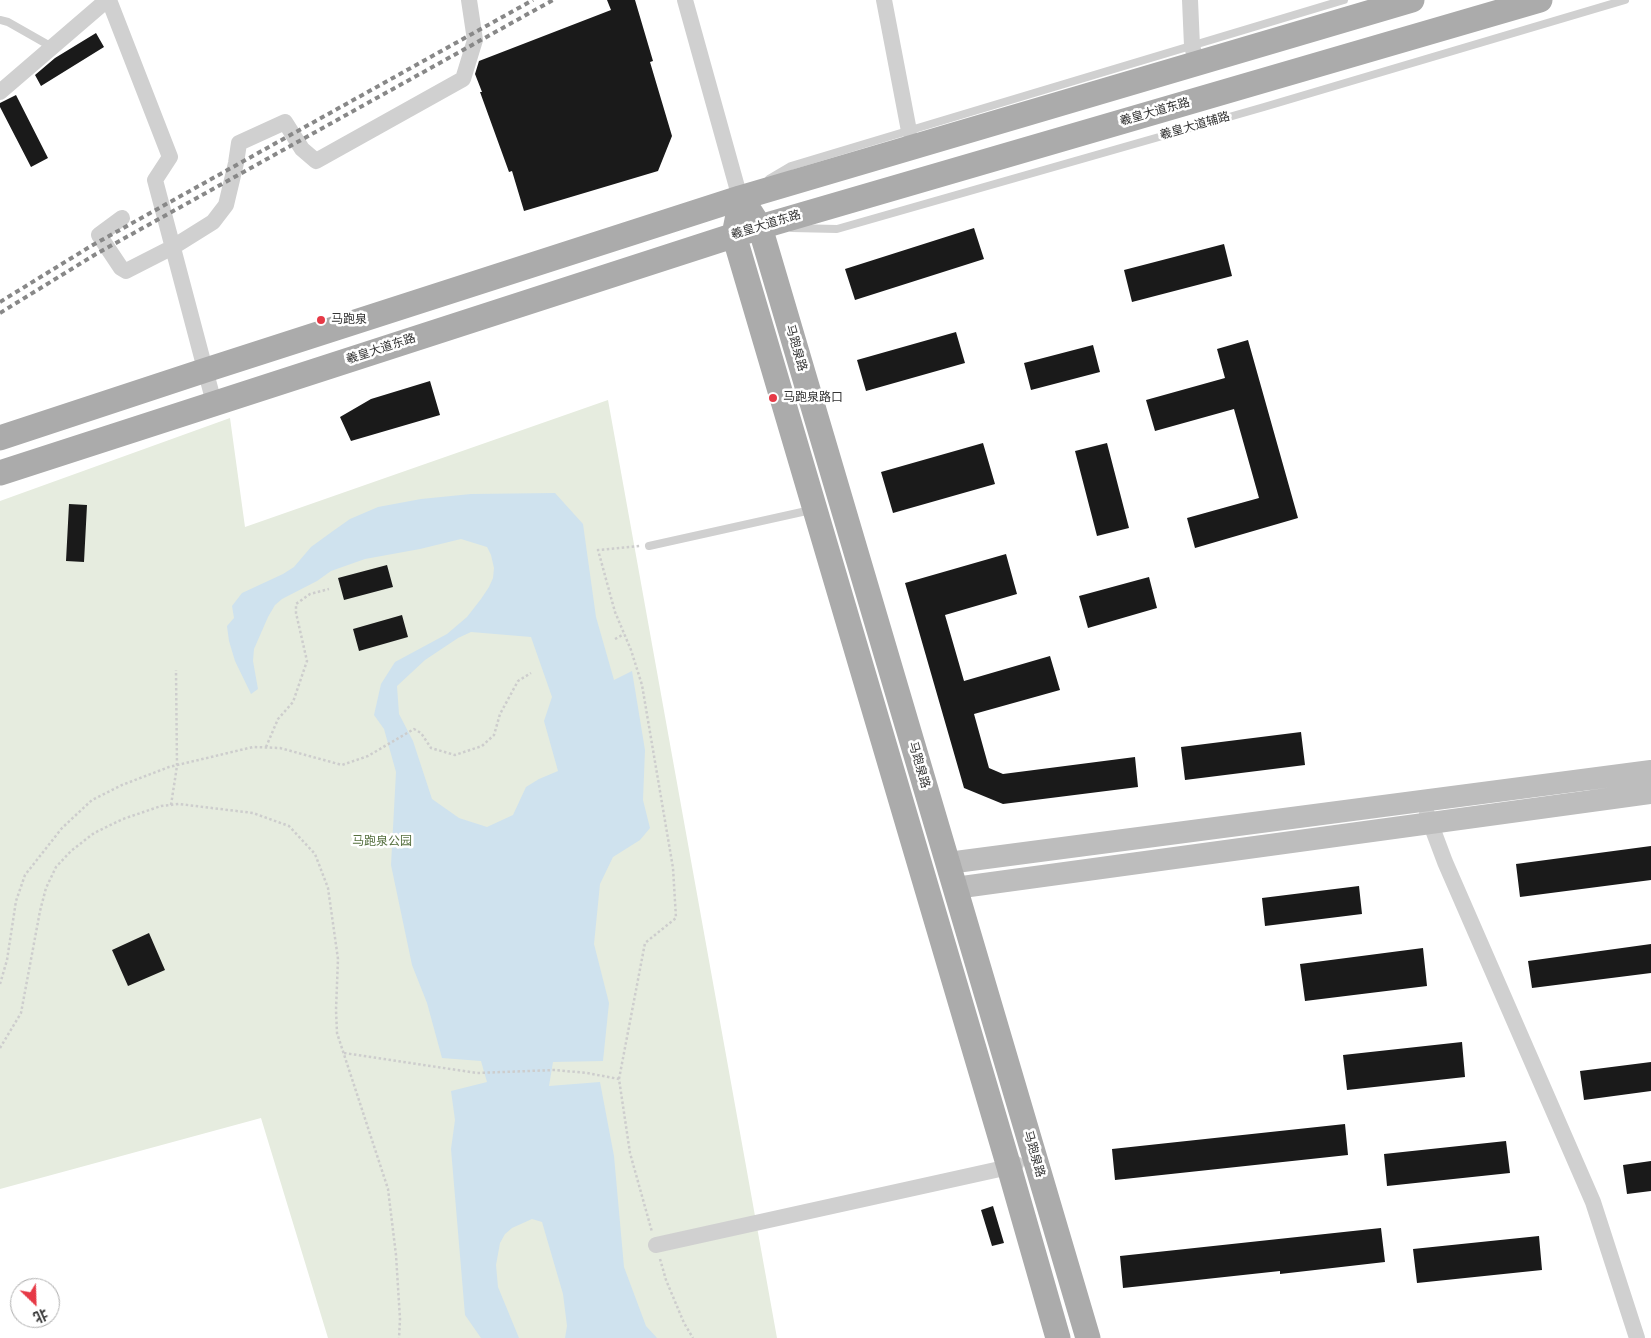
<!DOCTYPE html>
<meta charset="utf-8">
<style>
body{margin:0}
#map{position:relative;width:1651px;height:1338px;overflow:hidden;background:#fff;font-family:"Noto Sans","Noto Sans SC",sans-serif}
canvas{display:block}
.north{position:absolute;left:10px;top:1278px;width:50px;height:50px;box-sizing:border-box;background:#fff;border:1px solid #adadad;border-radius:50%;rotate:156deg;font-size:14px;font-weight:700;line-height:20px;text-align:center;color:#333}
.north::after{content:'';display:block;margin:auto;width:18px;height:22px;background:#e63946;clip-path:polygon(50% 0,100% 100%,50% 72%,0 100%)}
</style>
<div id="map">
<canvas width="1651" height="1338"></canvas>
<div class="north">北</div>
</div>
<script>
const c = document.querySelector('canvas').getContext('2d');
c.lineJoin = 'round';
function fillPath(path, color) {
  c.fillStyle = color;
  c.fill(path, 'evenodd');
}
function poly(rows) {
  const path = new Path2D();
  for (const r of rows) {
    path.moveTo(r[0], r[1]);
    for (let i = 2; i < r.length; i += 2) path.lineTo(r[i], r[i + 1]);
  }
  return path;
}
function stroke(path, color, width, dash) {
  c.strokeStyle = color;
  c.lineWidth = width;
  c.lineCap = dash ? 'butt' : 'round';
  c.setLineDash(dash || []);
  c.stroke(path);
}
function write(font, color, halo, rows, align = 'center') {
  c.font = font + ' "Noto Sans","Noto Sans SC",sans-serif';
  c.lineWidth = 5;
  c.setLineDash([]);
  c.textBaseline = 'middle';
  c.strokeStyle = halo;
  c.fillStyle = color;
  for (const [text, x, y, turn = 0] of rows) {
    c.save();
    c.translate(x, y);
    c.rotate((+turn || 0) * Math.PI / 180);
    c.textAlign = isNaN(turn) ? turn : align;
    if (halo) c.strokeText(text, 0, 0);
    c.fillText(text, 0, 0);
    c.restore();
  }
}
fillPath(poly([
 [608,400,777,1338,328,1338,261,1118,0,1189,0,501,230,418,245,527]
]), '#e6ecdf');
fillPath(poly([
 [555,493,583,524,596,617,614,680,632,671,645,750,643,800,650,828,640,840,613,857,600,884,594,944,609,1003,603,1061,553,1062,549,1086,600,1082,614,1156,624,1267,646,1326,657,1338,565,1338,567,1326,563,1294,542,1222,532,1219,512,1228,505,1234,500,1243,496,1265,498,1287,519,1338,481,1338,465,1315,451,1149,455,1120,451,1091,487,1082,481,1061,442,1058,427,1003,412,965,391,865,396,772,384,729,374,715,381,684,395,662,447,634,467,617,481,599,489,587,493,578,494,568,491,555,487,547,461,539,420,549,365,559,331,571,317,581,282,599,275,605,268,617,254,649,253,661,258,689,251,694,235,661,229,641,227,626,234,618,232,606,242,593,283,574,294,567,311,547,333,531,350,519,378,507,421,499,471,494],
 [471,632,531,637,552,697,544,721,558,771,539,779,526,787,513,815,487,827,459,818,432,799,413,741,399,714,397,686,425,660,458,638]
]), '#cfe2ee');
fillPath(poly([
 [607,0,635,0,653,61,650,62,672,136,658,171,524,211,512,171,509,172,480,92,482,92,475,74,479,61,611,10],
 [96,33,104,47,41,86,35,75,55,58],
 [16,95,48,158,31,167,0,107,0,103],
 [974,228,984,259,855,300,845,269],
 [1224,244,1232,276,1132,302,1124,270],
 [956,332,965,363,866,391,857,360],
 [1248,340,1298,518,1195,548,1187,518,1259,498,1234,409,1155,431,1146,400,1225,378,1217,349],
 [1093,345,1100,372,1031,390,1024,363],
 [430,381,440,415,351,441,340,417,371,399],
 [983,443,995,484,893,513,881,472],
 [1107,443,1129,528,1097,536,1075,451],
 [69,504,87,505,84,562,66,561],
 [1006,554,1017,594,945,615,964,681,1050,656,1060,690,974,714,989,768,1003,774,1135,757,1138,787,1003,804,964,788,905,583],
 [387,565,393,587,344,600,338,578],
 [1149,577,1157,608,1088,628,1079,596],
 [402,615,408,637,359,651,353,629],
 [1301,732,1305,765,1185,780,1181,747],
 [1651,846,1651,880,1520,897,1516,864],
 [1359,886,1362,914,1265,926,1262,898],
 [149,933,165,970,128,986,112,950],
 [1651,944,1651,973,1532,988,1528,961],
 [1423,948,1427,986,1305,1001,1300,964],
 [1462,1042,1465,1077,1347,1090,1343,1055],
 [1651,1062,1651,1091,1584,1100,1580,1071],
 [1345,1124,1348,1155,1115,1180,1112,1149],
 [1506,1141,1510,1173,1387,1186,1384,1154],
 [1651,1161,1651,1191,1627,1194,1623,1165],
 [993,1206,1004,1243,992,1246,981,1210],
 [1381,1228,1385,1262,1280,1274,1280,1271,1123,1288,1120,1256],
 [1539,1236,1542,1270,1417,1283,1413,1249]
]), '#1a1a1a');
stroke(poly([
 [615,639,624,634],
 [266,747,278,719,293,702,307,661,296,613,296,604,310,594,329,589],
 [171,805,177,766,176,670],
 [0,984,7,960,16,901,25,875,62,828,92,800,122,785,169,767,253,747,280,748,342,765,368,756,414,729,421,733,431,748,455,755,482,746,494,735,500,714,518,681,531,673],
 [0,1048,21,1013,40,911,46,888,56,867,71,851,94,833,123,819,161,806,179,804,253,813,289,826,315,854,328,888,338,959,336,1010,337,1033,388,1189,396,1255,400,1319,399,1338],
 [344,1053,477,1073,555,1070,587,1073,619,1079,630,1153,652,1232],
 [619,1079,645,943,676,918,673,868,642,685,631,650,615,612,598,550,640,546],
 [660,1259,666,1280,684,1323,693,1338]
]), '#cdcdcd', 2.5, [2.5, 2.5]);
stroke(poly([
 [0,20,8,22,52,47],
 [769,179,791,166,1344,0],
 [792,228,837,229,1264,107,1625,0],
 [649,546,811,510]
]), '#d0d0d0', 8);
stroke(poly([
 [109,0,170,157,155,180,214,403],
 [685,0,740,198],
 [884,0,909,131],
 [1190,0,1192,46,1197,64],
 [0,92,107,0],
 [122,218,99,235,121,268,126,271,173,247,213,222,226,205,236,163,239,143,285,122,302,149,316,161,463,79,475,40,469,0],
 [1427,814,1445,862,1593,1202,1637,1338],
 [656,1245,1009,1167,1016,1164]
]), '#d0d0d0', 16);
stroke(poly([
 [948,863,1651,771],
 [955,888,1651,793]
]), '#bdbdbd', 22);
stroke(poly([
 [751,213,760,227,1088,1338],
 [737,220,734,235,1009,1167,1058,1338],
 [0,438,206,370,740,198,1412,0],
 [0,473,760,227,1540,0]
]), '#ababab', 25);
stroke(poly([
 [0,302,91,246,533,0],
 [0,313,96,254,553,0]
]), '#888', 4, [5, 4]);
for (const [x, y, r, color] of [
 [321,320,5,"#e63946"],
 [773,398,5,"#e63946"]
]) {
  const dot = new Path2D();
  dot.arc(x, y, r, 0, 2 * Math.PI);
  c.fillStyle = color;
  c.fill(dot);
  stroke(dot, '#fff', 2);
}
write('12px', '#333', '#fff', [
 ["羲皇大道东路",1155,112,-16],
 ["羲皇大道辅路",1195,126,-16],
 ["羲皇大道东路",766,225,-17],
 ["马跑泉路",796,348,74],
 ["羲皇大道东路",381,349,-18],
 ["马跑泉路",919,765,74],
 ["马跑泉路",1034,1154,74]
]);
write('12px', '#333', '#fff', [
 ["马跑泉",331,320],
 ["马跑泉路口",783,398]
], 'left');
write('12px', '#56703f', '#fff', [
 ["马跑泉公园",382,842]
]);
</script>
